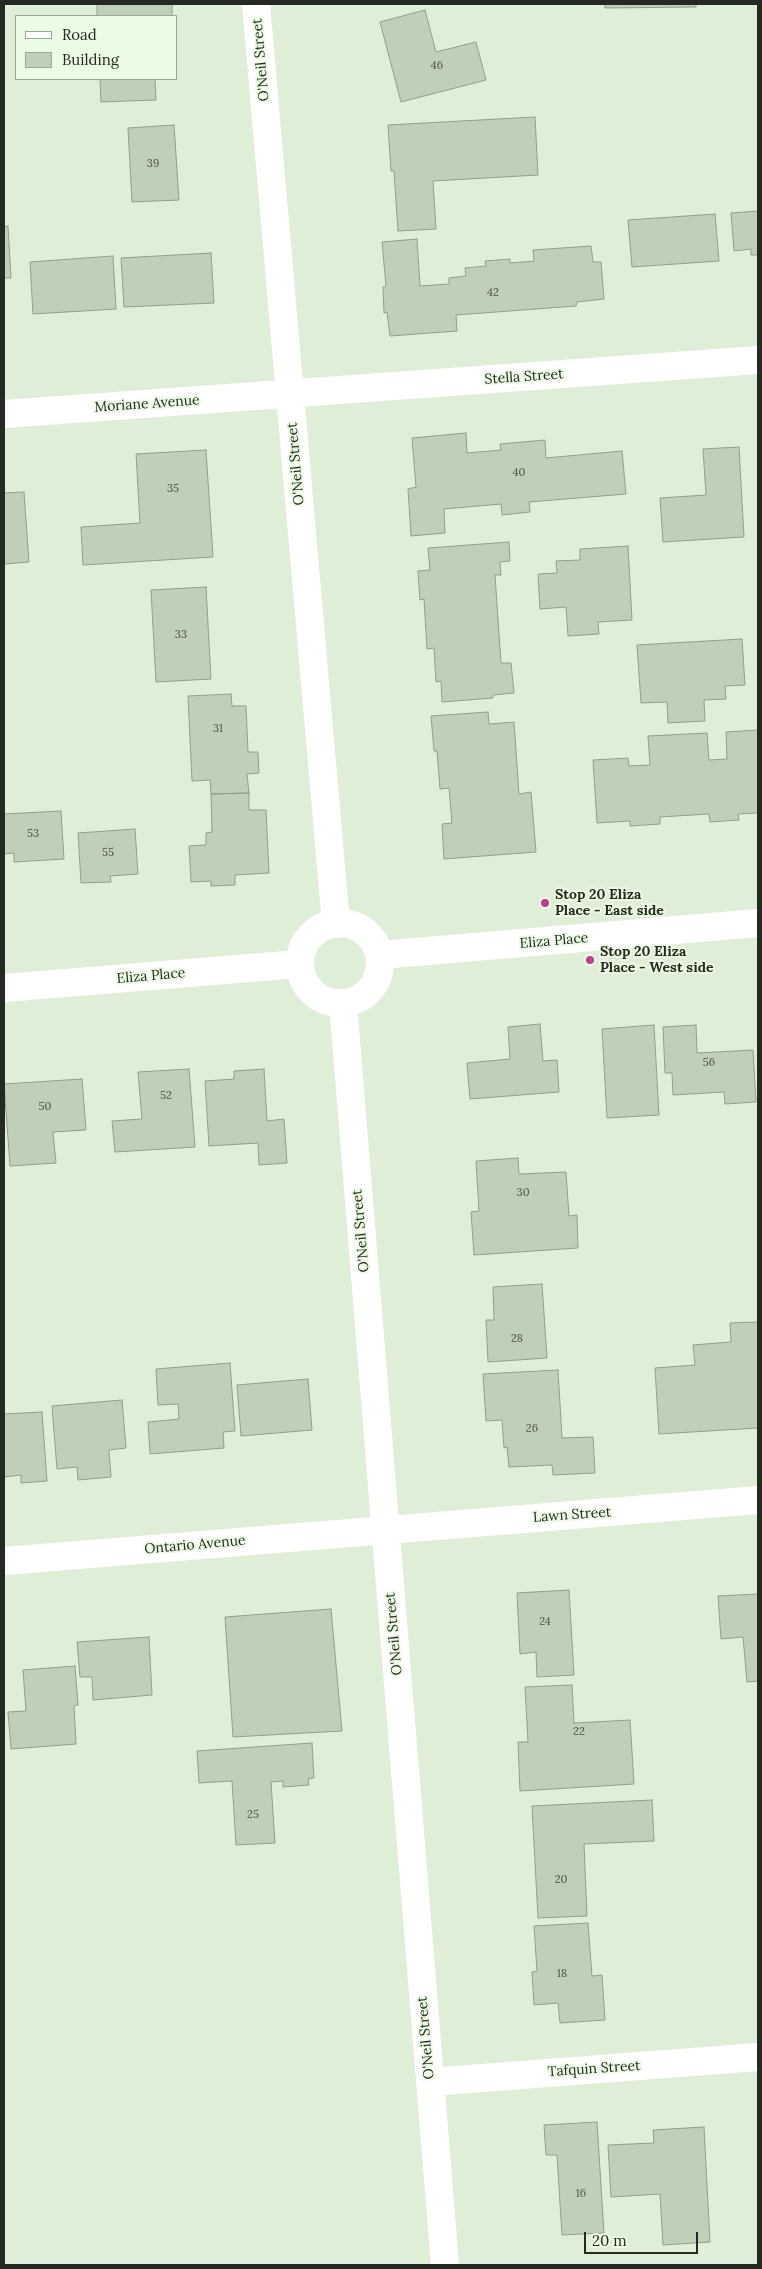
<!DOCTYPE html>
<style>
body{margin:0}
#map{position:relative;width:762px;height:2269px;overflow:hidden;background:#dfeed6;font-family:Lora,serif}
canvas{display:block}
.frame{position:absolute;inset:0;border:5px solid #242a21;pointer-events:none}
.legend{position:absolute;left:15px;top:15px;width:162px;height:65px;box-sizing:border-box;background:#ecfbe3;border:1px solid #9ca795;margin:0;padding:6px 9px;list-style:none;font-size:15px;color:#242a21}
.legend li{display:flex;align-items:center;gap:10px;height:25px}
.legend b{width:25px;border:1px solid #9ca795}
.scale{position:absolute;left:584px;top:2232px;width:114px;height:22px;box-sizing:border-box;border:2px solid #242a21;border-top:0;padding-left:6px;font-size:15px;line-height:18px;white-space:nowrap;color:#242a21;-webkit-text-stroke:4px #ecfbe3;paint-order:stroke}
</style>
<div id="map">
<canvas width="762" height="2269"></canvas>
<div class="frame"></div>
<ul class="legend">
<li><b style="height:6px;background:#fff"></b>Road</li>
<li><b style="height:14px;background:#c0cfb8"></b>Building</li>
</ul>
<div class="scale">20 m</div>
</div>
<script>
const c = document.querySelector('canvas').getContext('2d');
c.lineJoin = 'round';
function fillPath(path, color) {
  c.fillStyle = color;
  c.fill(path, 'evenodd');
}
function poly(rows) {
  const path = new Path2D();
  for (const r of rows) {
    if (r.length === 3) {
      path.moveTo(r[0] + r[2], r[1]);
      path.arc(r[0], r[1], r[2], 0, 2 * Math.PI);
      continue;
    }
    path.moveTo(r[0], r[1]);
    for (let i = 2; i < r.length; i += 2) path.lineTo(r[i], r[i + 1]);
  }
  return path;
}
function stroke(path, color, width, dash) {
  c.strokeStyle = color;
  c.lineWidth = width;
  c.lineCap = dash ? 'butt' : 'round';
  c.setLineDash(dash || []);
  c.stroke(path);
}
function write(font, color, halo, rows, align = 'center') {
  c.font = font + ' Lora,serif';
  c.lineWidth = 4;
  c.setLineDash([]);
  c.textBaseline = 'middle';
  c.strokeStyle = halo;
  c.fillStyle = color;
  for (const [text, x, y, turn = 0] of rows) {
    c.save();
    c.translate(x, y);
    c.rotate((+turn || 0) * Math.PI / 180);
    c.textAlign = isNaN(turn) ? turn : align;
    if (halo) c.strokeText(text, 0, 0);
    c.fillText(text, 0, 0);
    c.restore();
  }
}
const building = poly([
 [97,4,172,4,172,16,97,16,97,4],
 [605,4,696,4,696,7,605,8,605,4],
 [425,10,436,52,476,42,486,80,401,102,380,22,425,10],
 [100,79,155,79,156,100,101,102,100,79],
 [535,117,538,175,433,181,436,229,398,231,394,171,391,171,388,125,535,117],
 [174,125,179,200,132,202,128,128,174,125],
 [758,211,758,255,751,255,751,249,734,251,731,213,758,211],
 [715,214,719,261,632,267,628,220,715,214],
 [8,226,11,278,4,278,4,227,8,226],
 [417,239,420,286,449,284,449,278,466,276,465,268,486,266,485,261,510,259,510,263,534,261,533,250,591,246,593,262,601,262,604,299,577,302,576,306,456,315,457,331,390,336,387,312,384,313,383,287,386,286,382,242,417,239],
 [211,253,214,303,124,307,121,258,211,253],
 [113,256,116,309,33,314,30,262,113,256],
 [466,433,467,453,501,450,500,444,545,440,546,458,622,451,626,494,529,502,530,512,502,515,501,504,444,509,445,533,411,536,408,489,416,487,412,438,466,433],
 [739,447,744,537,663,542,660,498,706,495,703,449,739,447],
 [206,450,213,557,83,565,81,527,140,523,136,454,206,450],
 [24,492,29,562,4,564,4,493,24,492],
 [509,542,510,561,500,562,501,575,495,575,501,663,511,663,514,693,493,695,493,698,442,702,441,681,436,682,434,648,427,649,424,599,420,600,418,571,430,570,428,548,509,542],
 [628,546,632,620,598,622,599,634,568,636,566,607,540,609,538,574,557,573,556,561,580,560,580,549,628,546],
 [206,587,211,679,156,682,151,590,206,587],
 [742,639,745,685,725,686,726,699,704,700,705,721,668,723,667,702,641,703,637,645,742,639],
 [231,694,232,706,246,706,248,752,258,752,259,773,247,774,249,793,211,794,210,780,192,781,188,696,231,694],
 [488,712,489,724,514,722,519,794,531,792,536,852,444,859,442,824,452,823,449,788,440,789,437,751,434,751,431,716,488,712],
 [758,730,758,813,738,814,739,820,710,822,709,814,660,817,660,824,630,826,630,821,597,823,593,760,628,758,629,766,650,765,648,736,707,733,709,760,727,759,726,732,758,730],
 [249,793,249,810,266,810,269,873,235,875,235,885,211,886,211,881,191,882,189,846,206,845,206,833,212,832,211,794,249,793],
 [61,811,64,859,14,862,14,853,4,854,4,814,61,811],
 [135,829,138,874,110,876,111,882,81,883,78,833,135,829],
 [540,1024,543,1061,557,1060,559,1092,470,1099,467,1063,510,1059,508,1027,540,1024],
 [654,1025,659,1115,607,1118,602,1029,654,1025],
 [696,1025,697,1053,753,1050,756,1102,725,1104,724,1092,673,1095,672,1073,665,1073,663,1027,696,1025],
 [189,1069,195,1147,115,1152,112,1121,142,1119,138,1072,189,1069],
 [264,1069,267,1121,284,1119,287,1163,259,1165,258,1143,209,1146,205,1081,234,1079,234,1071,264,1069],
 [82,1079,86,1130,53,1132,56,1163,10,1166,4,1084,82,1079],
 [518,1158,519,1174,566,1172,569,1216,577,1215,578,1248,474,1255,471,1212,479,1211,476,1161,518,1158],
 [542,1284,547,1358,488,1362,486,1320,494,1320,493,1287,542,1284],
 [758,1322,758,1428,659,1434,655,1368,695,1365,693,1345,731,1342,730,1323,758,1322],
 [230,1363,235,1431,223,1432,224,1448,150,1454,148,1422,179,1419,178,1404,158,1405,156,1369,230,1363],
 [558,1370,562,1438,593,1437,595,1473,553,1475,552,1465,509,1467,507,1447,504,1448,502,1420,486,1421,483,1374,558,1370],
 [308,1379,312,1430,241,1436,237,1385,308,1379],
 [122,1400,126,1448,109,1450,111,1477,78,1480,77,1467,57,1469,52,1406,122,1400],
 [42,1412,47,1481,21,1483,21,1475,4,1477,4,1414,42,1412],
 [569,1590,574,1675,537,1677,536,1652,520,1654,517,1593,569,1590],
 [758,1594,758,1681,747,1682,743,1637,721,1639,718,1596,758,1594],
 [331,1609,342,1731,233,1737,225,1617,331,1609],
 [149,1637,152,1695,93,1700,92,1677,80,1677,77,1642,149,1637],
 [75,1666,78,1705,74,1706,76,1744,11,1749,8,1712,26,1711,23,1670,75,1666],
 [572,1685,574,1723,630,1720,634,1784,520,1791,518,1742,528,1742,525,1687,572,1685],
 [312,1743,314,1778,308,1779,309,1785,283,1787,283,1781,271,1782,275,1843,236,1845,232,1781,199,1783,197,1751,312,1743],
 [652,1800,654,1841,584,1844,587,1916,538,1918,532,1806,652,1800],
 [588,1923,592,1976,602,1975,605,2020,560,2023,558,2003,534,2005,532,1972,537,1971,534,1926,588,1923],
 [597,2122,604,2233,562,2235,557,2155,546,2155,544,2125,597,2122],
 [704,2127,710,2242,663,2245,660,2194,611,2197,608,2145,654,2143,653,2130,704,2127]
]);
fillPath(building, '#c0cfb8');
stroke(building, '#919f89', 1);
stroke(poly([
 [256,4,336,924],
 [4,414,758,360],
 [343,1003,445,2265],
 [4,1561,758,1500],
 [430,2082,758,2057]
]), '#fff', 28);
stroke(poly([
 [340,963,40],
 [380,955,758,923],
 [4,988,299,964]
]), '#fff', 28);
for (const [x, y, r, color] of [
 [545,903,5,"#bb3f90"],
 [590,960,5,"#bb3f90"]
]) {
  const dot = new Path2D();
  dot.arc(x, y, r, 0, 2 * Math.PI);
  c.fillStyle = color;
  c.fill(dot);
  stroke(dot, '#ecfbe3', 2);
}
write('11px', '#4b5347', null, [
 ["46",437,66],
 ["39",153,164],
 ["42",493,293],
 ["40",519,473],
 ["35",173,489],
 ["33",181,635],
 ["31",218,729],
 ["53",33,834],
 ["55",108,853],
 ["56",709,1063],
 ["52",166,1096],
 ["50",45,1107],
 ["30",523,1193],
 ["28",517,1339],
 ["26",532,1429],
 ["24",545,1622],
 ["22",579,1732],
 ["25",253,1815],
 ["20",561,1880],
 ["18",562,1974],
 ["16",581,2194]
]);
write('14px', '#242a21', '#ecfbe3', [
 ["O'Neil Street",261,60,-95],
 ["Stella Street",524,377,-4],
 ["Moriane Avenue",147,404,-4],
 ["O'Neil Street",296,464,-95],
 ["Eliza Place",554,941,-5],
 ["Eliza Place",151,976,-5],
 ["O'Neil Street",361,1231,-95],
 ["Lawn Street",572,1515,-4],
 ["Ontario Avenue",195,1545,-5],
 ["O'Neil Street",394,1634,-95],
 ["O'Neil Street",426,2038,-95],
 ["Tafquin Street",594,2069,-4]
]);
write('bold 14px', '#242a21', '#ecfbe3', [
 ["Stop 20 Eliza",555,895],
 ["Place - East side",555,911],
 ["Stop 20 Eliza",600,952],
 ["Place - West side",600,968]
], 'left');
</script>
